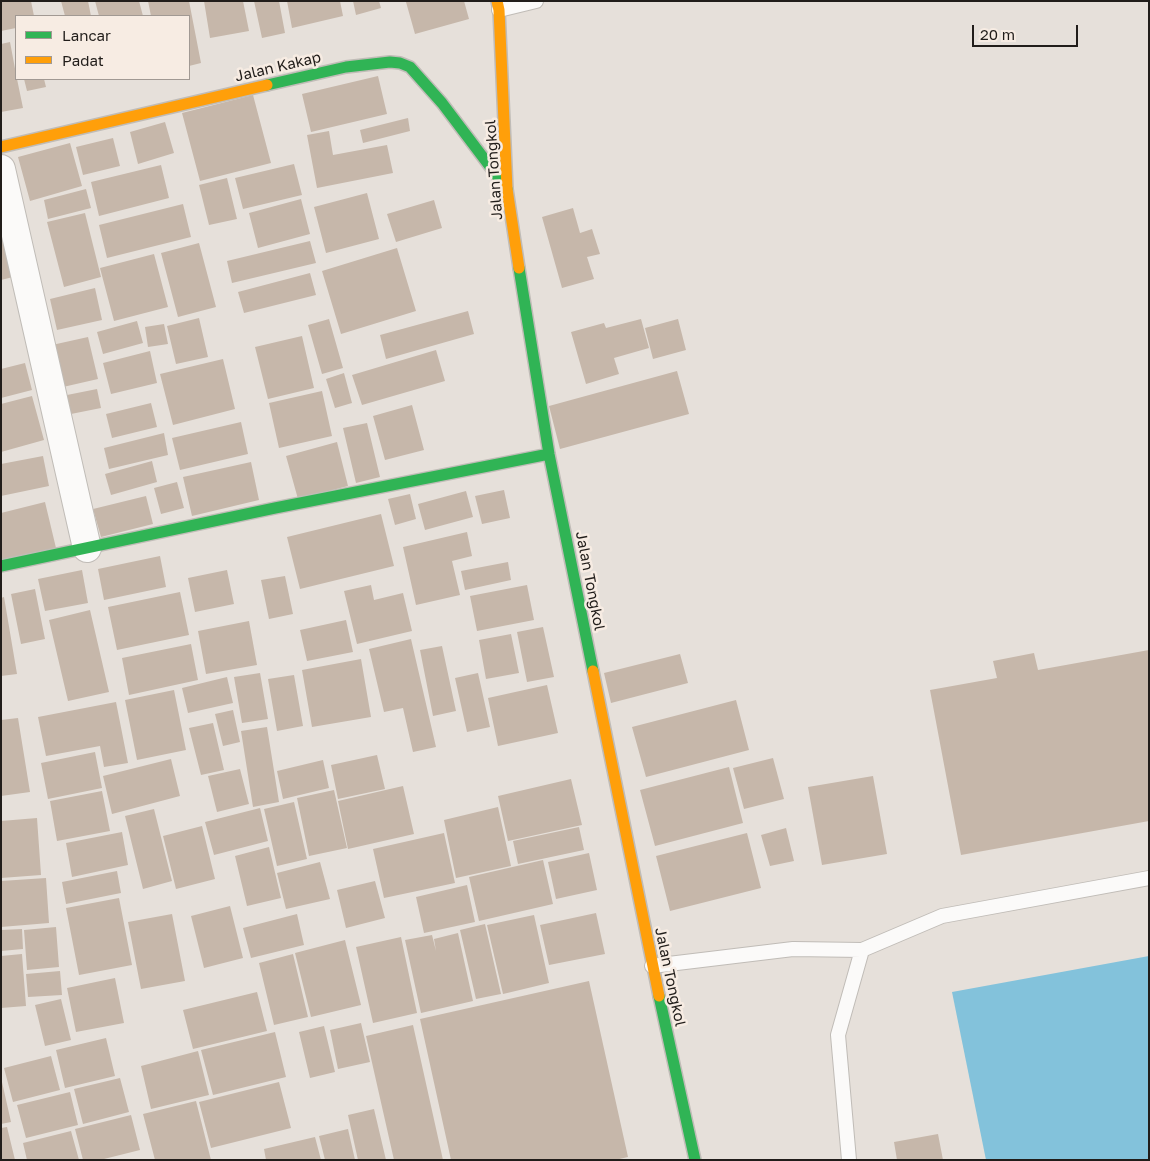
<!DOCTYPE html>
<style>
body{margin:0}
#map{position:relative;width:1150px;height:1161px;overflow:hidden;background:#e6e0da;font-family:"Golos Text",sans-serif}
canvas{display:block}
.frame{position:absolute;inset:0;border:2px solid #211d1a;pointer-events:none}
.legend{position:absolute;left:15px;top:15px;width:175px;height:65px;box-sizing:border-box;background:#f7ece3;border:1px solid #a19993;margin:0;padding:6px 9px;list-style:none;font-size:15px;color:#211d1a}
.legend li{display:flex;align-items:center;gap:10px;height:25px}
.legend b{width:25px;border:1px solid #a19993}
.scale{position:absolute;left:972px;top:25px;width:106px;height:22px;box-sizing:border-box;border:2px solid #211d1a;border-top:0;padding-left:6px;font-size:15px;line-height:18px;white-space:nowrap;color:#211d1a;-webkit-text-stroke:4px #f7ece3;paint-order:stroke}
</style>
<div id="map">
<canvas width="1150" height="1161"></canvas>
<div class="frame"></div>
<ul class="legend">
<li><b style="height:6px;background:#30b455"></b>Lancar</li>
<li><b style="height:6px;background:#ff9f0a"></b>Padat</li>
</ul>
<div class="scale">20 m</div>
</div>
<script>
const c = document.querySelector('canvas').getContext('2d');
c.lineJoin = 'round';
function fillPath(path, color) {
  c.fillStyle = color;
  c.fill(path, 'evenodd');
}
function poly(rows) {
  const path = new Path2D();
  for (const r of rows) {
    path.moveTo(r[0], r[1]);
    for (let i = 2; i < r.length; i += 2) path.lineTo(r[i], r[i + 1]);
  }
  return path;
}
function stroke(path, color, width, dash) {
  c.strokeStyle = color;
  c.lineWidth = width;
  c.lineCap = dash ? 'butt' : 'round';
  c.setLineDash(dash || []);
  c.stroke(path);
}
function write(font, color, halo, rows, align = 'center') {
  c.font = font + ' "Golos Text",sans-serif';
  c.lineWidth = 5;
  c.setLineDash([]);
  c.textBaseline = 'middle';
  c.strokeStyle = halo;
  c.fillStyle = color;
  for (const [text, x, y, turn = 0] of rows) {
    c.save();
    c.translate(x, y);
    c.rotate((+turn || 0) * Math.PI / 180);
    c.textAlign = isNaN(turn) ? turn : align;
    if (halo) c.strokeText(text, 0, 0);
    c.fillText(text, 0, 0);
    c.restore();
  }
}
fillPath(poly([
 [1149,956,1149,1160,986,1160,952,992]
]), '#83c2db');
fillPath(poly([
 [1,1,31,1,34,16,16,16,16,28,1,31],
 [61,1,88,1,91,16,65,16],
 [95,1,139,1,143,16,99,16],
 [148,1,189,1,201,63,189,66,189,16,151,16],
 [204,1,243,1,249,31,210,38],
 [254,1,279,1,285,33,262,38],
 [287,1,340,1,343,16,292,28],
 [353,1,379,1,381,8,356,15],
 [411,1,464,1,469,19,415,34,406,2],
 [10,42,16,74,16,79,17,79,23,108,1,112,1,44],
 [378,76,387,114,311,132,302,94],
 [24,79,44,79,46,87,27,91],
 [253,95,271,163,200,181,182,113],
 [408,118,410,131,363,143,360,130],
 [165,122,174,153,138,164,130,132],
 [329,131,333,155,387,145,393,173,317,188,307,135],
 [113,138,120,166,83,175,76,147],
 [70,143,82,186,30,201,18,157],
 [294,164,302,195,243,209,235,178],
 [161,165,169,198,99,216,91,182],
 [227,178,237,219,209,225,199,185],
 [86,189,91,208,48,219,44,200],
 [367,193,379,239,326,253,314,207],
 [301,199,310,234,258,248,249,213],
 [434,200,442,228,396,242,387,214],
 [183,204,191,237,107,258,99,225],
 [573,208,580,233,592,229,600,254,587,257,594,279,562,288,542,217],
 [85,213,101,277,64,287,47,222],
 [1,232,13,277,1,280],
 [310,241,316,263,232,283,227,261],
 [199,243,216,307,178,317,161,253],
 [397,248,416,311,341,334,322,271],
 [154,254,168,307,114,321,100,268],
 [310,273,316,295,244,313,238,292],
 [95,288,102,320,57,330,50,299],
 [468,311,474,334,386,359,380,335],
 [199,318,208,357,176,364,167,326],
 [329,319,343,368,322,374,308,325],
 [641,319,649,348,614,358,619,374,586,384,571,332,604,323,606,328],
 [678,319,686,350,653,359,645,328],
 [137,321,143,343,103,354,97,332],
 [164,324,168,344,148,347,145,327],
 [302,336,314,388,268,399,255,347],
 [88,337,98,379,63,387,52,345],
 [436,350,445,381,362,405,352,375],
 [150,351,157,383,111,394,103,363],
 [223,359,235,409,173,425,160,374],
 [25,363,32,390,1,398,1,369],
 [677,371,689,414,560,449,549,406],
 [344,373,352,403,335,408,326,379],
 [97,389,101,408,71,414,67,395],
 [322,391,332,436,279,448,269,403],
 [32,396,44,440,1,452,1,404],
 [151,403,157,427,112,438,106,414],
 [412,405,424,450,385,460,373,416],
 [241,422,248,454,180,470,172,438],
 [367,423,380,477,356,483,343,428],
 [164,433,168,455,109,469,104,448],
 [337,442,348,486,298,499,286,456],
 [43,456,49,486,1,496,1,464],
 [152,461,157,482,111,495,105,474],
 [251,462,259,500,192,516,183,477],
 [177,482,184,508,161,514,154,488],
 [504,490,510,518,482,524,475,496],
 [466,491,473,517,425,530,418,504],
 [410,494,416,519,395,525,388,499],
 [146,496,153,524,101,537,93,509],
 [45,502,56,548,1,562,1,513],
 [381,514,394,566,300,589,287,537],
 [467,532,472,556,452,561,460,595,416,605,403,547],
 [160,556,166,587,104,600,98,569],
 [508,562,511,580,465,590,461,571],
 [82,570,88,603,45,611,38,579],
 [227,570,234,604,195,612,188,578],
 [285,576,293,614,269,619,261,580],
 [371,585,374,600,403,593,412,631,357,644,344,591],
 [527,585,534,620,477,631,470,596],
 [35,589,45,639,21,644,11,594],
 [180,592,189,635,117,650,108,607],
 [4,597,17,674,1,676,1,598],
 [90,610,109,692,68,701,49,620],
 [346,620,353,652,307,661,300,630],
 [249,621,257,665,206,674,198,631],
 [543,627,554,677,527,682,517,632],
 [511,634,519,673,486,679,479,640],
 [411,639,436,747,413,752,403,708,384,712,369,649],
 [191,644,198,680,129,695,122,658],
 [442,646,456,711,433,716,420,650],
 [1149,650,1149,821,961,855,930,690,997,678,993,661,1034,653,1038,670],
 [680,654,688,683,611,703,604,673],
 [361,659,371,717,312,727,302,670],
 [260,673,268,719,242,723,234,677],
 [478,673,490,727,467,732,455,678],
 [294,675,303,726,277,731,268,679],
 [227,677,233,703,188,713,182,688],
 [547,685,558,733,498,746,488,698],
 [174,690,186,750,137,760,125,700],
 [736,700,749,750,646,777,632,727],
 [116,702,128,763,104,767,100,746,46,756,38,717],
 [233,710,240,742,223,746,215,714],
 [18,718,30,792,1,796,1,720],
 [213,723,224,770,201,775,189,728],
 [267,727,279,802,253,807,241,731],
 [95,752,102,788,48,799,41,763],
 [377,755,385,789,338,799,331,765],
 [773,758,784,799,744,809,733,768],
 [171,759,180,796,112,814,103,776],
 [323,760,329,788,283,799,277,771],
 [729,767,743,823,655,846,640,790],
 [240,769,249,804,217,812,208,776],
 [873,776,887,854,822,865,808,787],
 [571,779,582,825,508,841,498,796],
 [403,786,414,834,348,849,338,801],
 [334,790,347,848,309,856,297,798],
 [102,791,110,831,57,841,50,801],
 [294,802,307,859,277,866,264,809],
 [498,807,511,866,456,878,444,820],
 [260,808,268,841,214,855,205,822],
 [154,809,172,881,143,889,125,816],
 [37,818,41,875,1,878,1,821],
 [202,826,215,879,176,889,163,836],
 [579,827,584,850,518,864,513,841],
 [786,828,794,861,770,866,761,835],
 [122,832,128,865,72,877,66,843],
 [444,833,455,883,384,898,373,849],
 [747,833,761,888,670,911,656,856],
 [269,847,281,898,247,906,235,856],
 [589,853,597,890,556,899,548,862],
 [543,860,553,904,479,921,469,877],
 [320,862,330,899,286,909,277,873],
 [117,871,121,893,66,904,62,882],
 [46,878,49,923,1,927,1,881],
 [375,881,385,918,346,928,337,890],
 [467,885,475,922,424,933,416,897],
 [119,898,132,965,79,975,66,908],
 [230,906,243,958,204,968,191,916],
 [596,913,605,954,549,965,540,925],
 [172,914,185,981,141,989,128,922],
 [297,914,304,945,251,958,243,928],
 [534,915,549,983,503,994,487,925],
 [485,924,501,994,476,999,460,930],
 [56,927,59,967,27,970,24,930],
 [22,929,23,949,1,951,1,930],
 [458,933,473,1001,421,1013,405,940,432,935,436,951,434,939],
 [401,937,417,1013,373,1023,356,947],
 [345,940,361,1005,311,1017,295,953],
 [22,954,26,1006,1,1008,1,956],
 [293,954,308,1017,274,1025,259,963],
 [60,971,62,995,28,997,26,974],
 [115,978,124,1023,76,1032,67,988],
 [589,981,628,1157,615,1160,451,1160,420,1019],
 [257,992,267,1031,193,1049,183,1010],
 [61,999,71,1040,45,1046,35,1005],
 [361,1023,370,1062,338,1069,330,1030],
 [413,1025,443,1160,394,1160,366,1036],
 [324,1026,335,1072,310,1078,299,1032],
 [275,1032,286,1077,213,1095,201,1050],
 [106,1038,115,1076,65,1088,56,1050],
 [198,1051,209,1095,151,1109,141,1066],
 [51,1056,60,1090,13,1102,4,1068],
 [120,1078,129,1112,83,1124,74,1089],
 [2,1082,11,1122,1,1124,1,1083],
 [279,1082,291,1128,211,1148,199,1102],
 [70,1092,78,1125,26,1138,17,1105],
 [196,1101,211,1160,155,1160,143,1114],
 [374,1109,386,1160,358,1160,348,1115],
 [131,1115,140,1150,100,1160,83,1160,75,1129],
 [7,1127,15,1160,1,1160,1,1128],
 [348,1129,355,1160,325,1160,319,1136],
 [71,1131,79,1160,27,1160,23,1143],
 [938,1134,943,1160,897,1160,894,1142],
 [315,1137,321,1160,266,1160,264,1149]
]), '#c6b7aa');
const lane = poly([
 [499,10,536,1],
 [652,966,793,949,862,950,942,916,1149,878],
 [849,1160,838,1035,862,950]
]);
const street = poly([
 [1,169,87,548]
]);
const fast = poly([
 [267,85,346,67,390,62,400,63,410,67,442,103,507,189],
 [519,268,549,454,593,671],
 [1,566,275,508,549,454],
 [659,996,695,1160]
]);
const slow = poly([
 [497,1,499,10,507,189,519,268],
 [1,147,267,85],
 [593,671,659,996]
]);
stroke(lane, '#c0bcb7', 16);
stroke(street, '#c0bcb7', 30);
stroke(fast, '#c0bcb7', 14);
stroke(slow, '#c0bcb7', 14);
stroke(lane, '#fbfaf9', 14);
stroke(street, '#fbfaf9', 28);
stroke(fast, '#30b455', 11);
stroke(slow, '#ff9f0a', 11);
write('15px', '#211d1a', '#f7ece3', [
 ["Jalan Kakap",278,67,-13],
 ["Jalan Tongkol",494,170,-94],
 ["Jalan Tongkol",590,581,79],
 ["Jalan Tongkol",670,977,78]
]);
</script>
